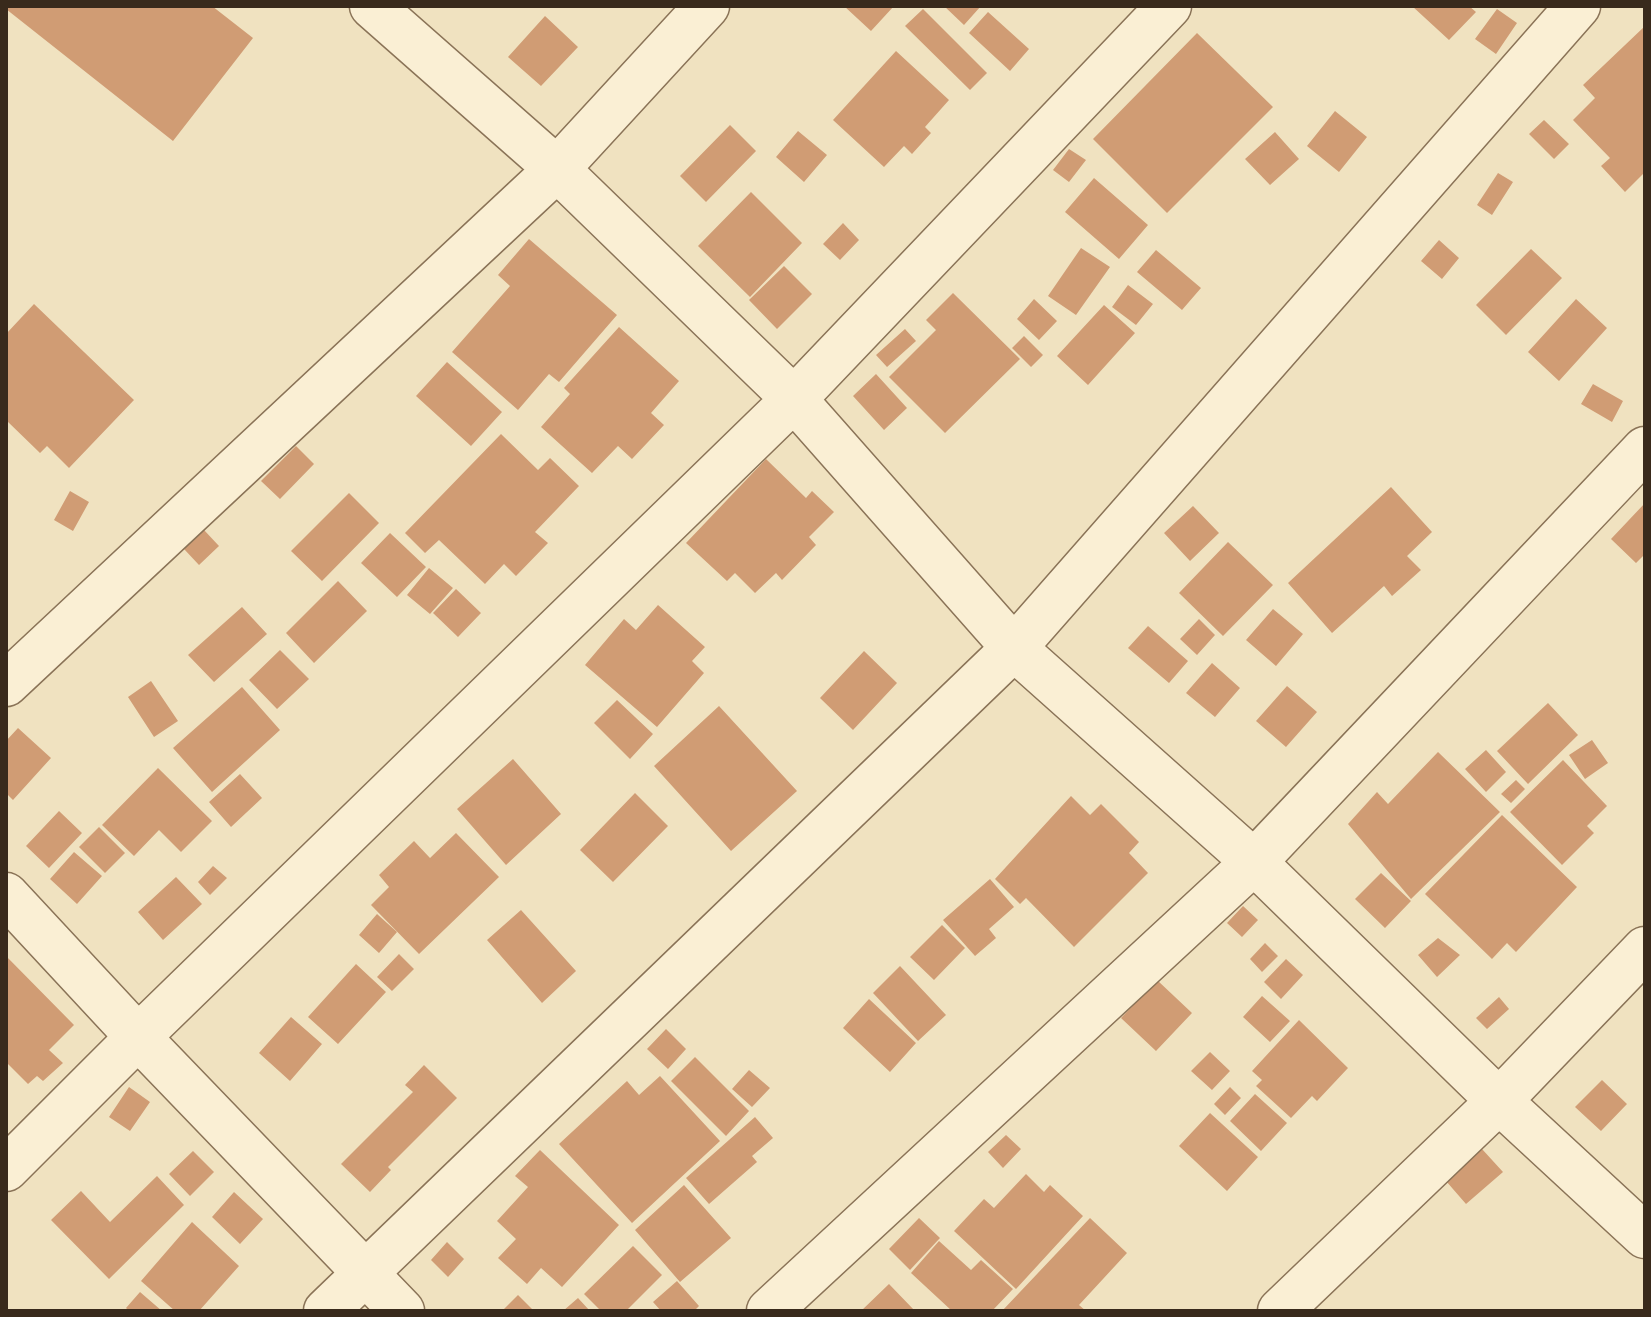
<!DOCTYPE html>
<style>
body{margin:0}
#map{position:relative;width:1651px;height:1317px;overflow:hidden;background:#f0e2c0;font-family:"Zilla Slab",serif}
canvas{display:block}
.frame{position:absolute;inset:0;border:8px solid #392a1c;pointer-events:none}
</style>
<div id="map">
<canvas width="1651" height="1317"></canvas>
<div class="frame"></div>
</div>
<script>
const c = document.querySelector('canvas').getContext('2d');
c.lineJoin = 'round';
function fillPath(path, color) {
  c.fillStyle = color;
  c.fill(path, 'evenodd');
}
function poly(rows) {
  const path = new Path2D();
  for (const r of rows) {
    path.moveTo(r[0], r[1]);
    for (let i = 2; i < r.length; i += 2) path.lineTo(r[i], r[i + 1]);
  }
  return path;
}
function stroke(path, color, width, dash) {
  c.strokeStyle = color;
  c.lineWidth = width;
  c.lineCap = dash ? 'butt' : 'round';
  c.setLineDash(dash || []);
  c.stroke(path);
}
fillPath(poly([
 [6,6,212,6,253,38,173,141,6,9],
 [844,6,894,6,871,31],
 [944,6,981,6,964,25],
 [1412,6,1469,6,1476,12,1449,40],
 [923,9,987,73,970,90,905,26],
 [1497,9,1517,23,1496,54,1475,39],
 [988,12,1029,49,1010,71,969,33],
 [545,16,578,47,541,86,508,57],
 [1645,26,1645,172,1625,192,1601,166,1610,158,1573,120,1595,98,1583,85],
 [1197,33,1273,107,1167,213,1093,139],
 [896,51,949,100,925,127,931,133,912,154,904,146,884,167,833,120],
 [1335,111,1367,137,1339,172,1307,146],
 [1544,120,1569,144,1554,159,1529,134],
 [730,125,756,151,706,202,680,176],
 [798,131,827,155,804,182,776,157],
 [1275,132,1299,159,1270,185,1245,159],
 [1069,149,1086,160,1069,182,1053,170],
 [1498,173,1513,182,1492,215,1477,205],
 [1094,178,1148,225,1119,259,1065,212],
 [751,192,802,243,750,297,698,246],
 [843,223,859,240,840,260,823,244],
 [529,239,617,315,559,382,549,374,518,410,452,352,510,286,498,275],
 [1439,240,1459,258,1442,279,1421,261],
 [1081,248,1110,267,1076,315,1048,296],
 [1531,249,1562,278,1506,335,1476,305],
 [1156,250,1201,288,1182,310,1137,272],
 [784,266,812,294,777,329,749,300],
 [1128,285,1153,304,1136,325,1112,307],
 [953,293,1020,359,945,433,889,377,936,330,926,320],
 [1034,299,1057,321,1039,340,1017,319],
 [1576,299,1607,328,1559,381,1528,352],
 [34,304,134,400,69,468,47,446,40,453,6,420,6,334],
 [1104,305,1135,333,1088,385,1057,356],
 [619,327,679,381,651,413,664,425,632,459,618,446,592,473,541,427,570,394,564,388],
 [905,329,916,341,887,367,876,355],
 [1024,336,1043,355,1031,367,1012,348],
 [447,362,502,412,471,446,416,396],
 [876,374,907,408,884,430,853,396],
 [1593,384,1623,401,1612,422,1581,404],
 [501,434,538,470,550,458,579,486,535,532,548,543,516,576,504,564,485,584,439,540,425,553,405,533],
 [296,446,314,464,280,499,261,481],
 [766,459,806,498,812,491,834,512,809,537,816,545,782,580,776,573,755,593,735,573,727,581,686,543],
 [1391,487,1432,532,1407,556,1421,570,1392,596,1384,586,1332,633,1288,583],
 [70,491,89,502,73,531,54,520],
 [349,493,379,523,322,581,291,551],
 [1645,503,1645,554,1636,563,1611,539],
 [1193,506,1219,533,1190,561,1164,533],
 [204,530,219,546,199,565,184,549],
 [390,533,426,567,397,597,361,563],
 [1228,542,1273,585,1223,636,1179,593],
 [429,568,453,588,430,614,407,595],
 [338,581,367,611,314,663,286,633],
 [456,589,481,613,458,637,433,613],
 [658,605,705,647,692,661,704,673,657,727,585,665,624,619,636,630],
 [242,607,267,634,214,682,188,655],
 [1273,609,1303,634,1276,666,1246,640],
 [1199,619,1215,635,1197,655,1180,639],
 [1148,626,1188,661,1169,683,1128,648],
 [280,650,309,679,277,709,249,680],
 [864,651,897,683,853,730,820,698],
 [1212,663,1240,688,1215,717,1186,693],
 [151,681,178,721,154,737,128,697],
 [1287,686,1317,712,1286,747,1256,721],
 [242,687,280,730,212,792,173,748],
 [617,700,653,734,630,759,594,723],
 [1548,703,1578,735,1528,784,1497,751],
 [719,706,797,791,731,851,654,766],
 [18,728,51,758,13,800,6,793,6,741],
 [1592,740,1608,763,1585,779,1569,755],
 [1486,750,1506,772,1486,792,1465,769],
 [1438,752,1500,812,1411,899,1348,824,1377,792,1388,804],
 [513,759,561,814,506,865,457,809],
 [1563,760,1607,806,1587,826,1594,833,1562,865,1510,812],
 [158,768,212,821,181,852,159,830,134,856,102,825],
 [240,774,262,798,231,827,209,802],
 [1516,780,1525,789,1511,803,1501,794],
 [635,793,668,826,613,882,580,850],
 [1071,796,1090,815,1101,804,1139,842,1129,853,1148,873,1074,947,1026,898,1020,904,995,879],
 [59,811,82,833,49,868,26,846],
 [1502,815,1577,887,1516,952,1507,943,1492,959,1425,894],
 [99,827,125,853,105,873,79,847],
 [456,833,499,877,419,954,371,905,389,887,379,875,414,841,430,858],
 [74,852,102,876,77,904,50,879],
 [213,866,227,878,210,895,198,882],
 [1381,873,1411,901,1385,928,1355,899],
 [176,877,202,904,163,940,138,912],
 [990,879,1014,907,989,929,996,938,975,956,943,920],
 [1243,906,1258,920,1242,937,1227,923],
 [521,910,576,971,542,1003,487,940],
 [377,914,397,932,379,953,359,935],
 [942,925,965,948,934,980,910,957],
 [1438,938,1460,955,1437,977,1418,955],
 [1265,943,1278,956,1262,972,1250,959],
 [399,954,414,969,392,991,377,977],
 [6,956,74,1025,49,1050,63,1063,43,1081,37,1076,28,1084,6,1062],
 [1286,959,1303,975,1281,999,1264,982],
 [356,964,386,992,338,1044,308,1017],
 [900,966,946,1015,918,1041,873,993],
 [1157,980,1192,1013,1156,1051,1121,1018],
 [1262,996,1290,1021,1270,1042,1243,1017],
 [1499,997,1509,1009,1487,1029,1476,1018],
 [869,999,916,1043,890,1072,843,1028],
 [291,1017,322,1044,290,1081,259,1053],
 [1299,1020,1348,1068,1317,1101,1312,1096,1291,1118,1256,1086,1262,1080,1252,1071],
 [666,1029,686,1049,668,1069,647,1049],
 [1210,1052,1230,1071,1212,1090,1191,1071],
 [695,1057,749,1111,726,1136,671,1081],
 [424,1065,457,1098,388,1167,391,1170,370,1192,341,1164,413,1092,405,1085],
 [749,1070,770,1088,752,1107,732,1089],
 [660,1076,720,1141,632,1223,559,1144,627,1081,639,1095],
 [1602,1080,1627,1104,1601,1131,1575,1107],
 [129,1087,150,1102,130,1131,109,1117],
 [1230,1087,1241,1098,1225,1115,1214,1104],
 [1255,1094,1287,1123,1261,1151,1230,1121],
 [1210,1113,1258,1157,1227,1191,1179,1146],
 [755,1117,773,1138,752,1156,757,1162,709,1204,686,1178],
 [1006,1135,1021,1149,1003,1168,988,1152],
 [1482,1149,1503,1172,1466,1204,1446,1181],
 [540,1150,619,1225,562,1287,541,1268,527,1284,498,1258,516,1239,497,1221,528,1187,515,1176],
 [193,1151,214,1172,190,1196,169,1174],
 [1026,1174,1044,1192,1050,1185,1083,1216,1016,1289,954,1231,984,1199,994,1208],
 [157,1176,184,1205,109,1279,51,1220,81,1191,110,1222],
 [684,1185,731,1238,680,1282,635,1230],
 [234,1192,263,1219,240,1244,212,1217],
 [919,1218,940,1238,910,1270,889,1249],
 [1090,1218,1127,1253,1079,1305,1086,1311,1002,1311],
 [192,1222,239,1266,199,1311,175,1311,141,1281],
 [939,1241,971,1270,981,1260,1013,1289,992,1311,952,1311,911,1273],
 [447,1242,464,1259,448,1277,431,1260],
 [633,1246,662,1275,626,1311,601,1311,584,1294],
 [677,1281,699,1306,694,1311,661,1311,653,1302],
 [889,1284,915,1311,861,1311],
 [140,1292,162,1311,129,1311,126,1308],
 [518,1295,534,1311,502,1311],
 [578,1298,590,1311,563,1311]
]), '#d09c74');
const minor = poly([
 [372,6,557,169,794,399,1014,648,1254,862,1499,1101,1645,1236],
 [6,684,557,169,707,6],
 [6,895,138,1037,402,1311],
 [6,1169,138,1037,794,399,1169,6],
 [326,1311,1014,648,1578,6],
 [769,1311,1254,862,1645,449],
 [1280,1311,1499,1101,1645,949]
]);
stroke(minor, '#8a7357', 47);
stroke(minor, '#faefd4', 44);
</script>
